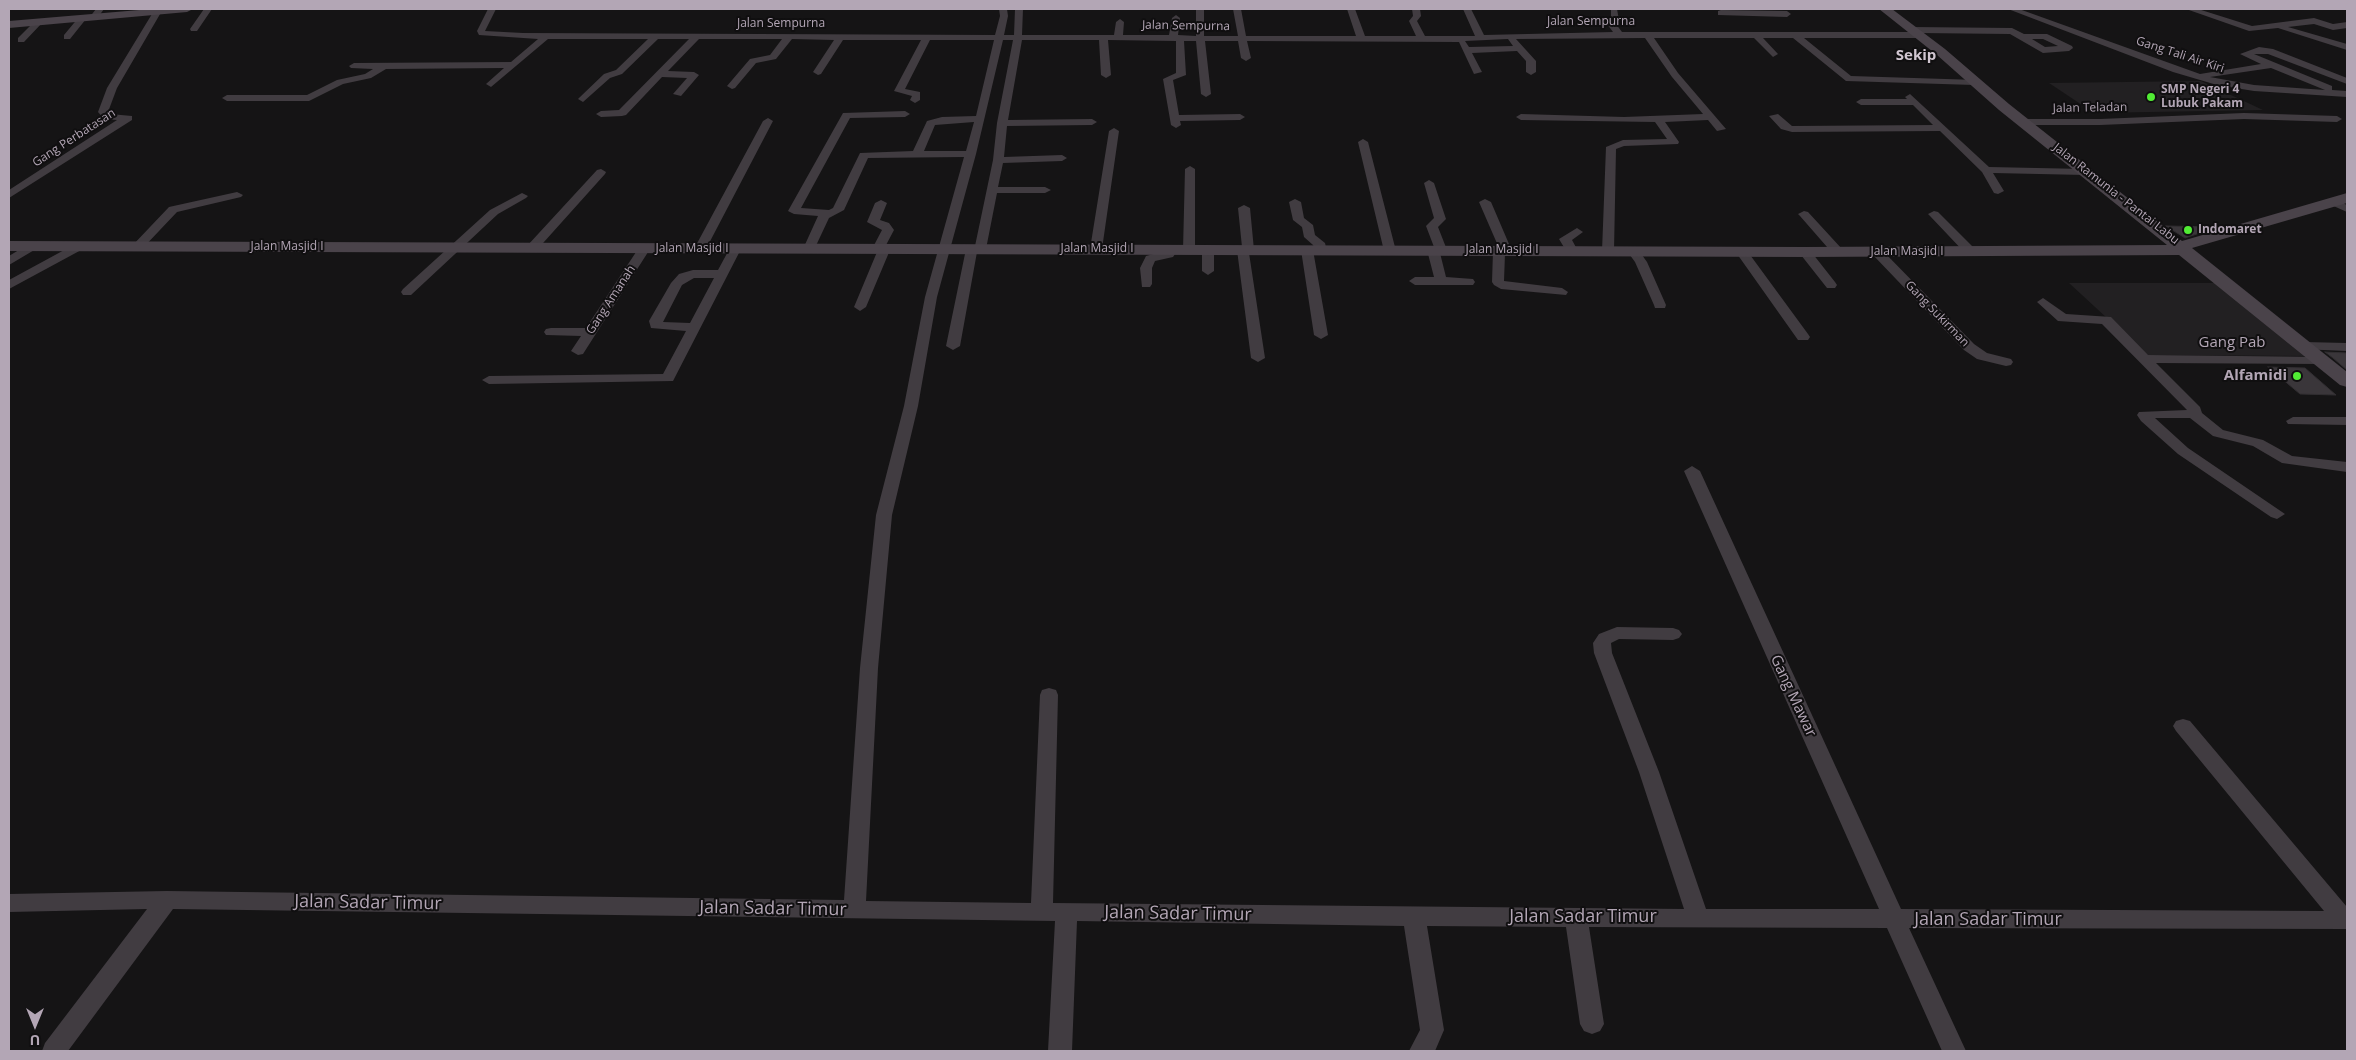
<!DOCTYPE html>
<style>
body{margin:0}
#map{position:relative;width:2356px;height:1060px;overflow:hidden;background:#151415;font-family:"Open Sans",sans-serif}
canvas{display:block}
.frame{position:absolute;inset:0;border:10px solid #b3a6b5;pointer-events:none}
.north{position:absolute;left:10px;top:1000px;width:50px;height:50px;-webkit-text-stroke:4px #100f10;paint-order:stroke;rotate:180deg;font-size:14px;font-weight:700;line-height:20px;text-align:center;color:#b3a6b5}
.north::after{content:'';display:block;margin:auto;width:18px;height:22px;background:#b3a6b5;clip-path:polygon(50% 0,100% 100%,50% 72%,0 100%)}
</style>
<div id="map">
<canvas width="2356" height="1060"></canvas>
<div class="frame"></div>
<div class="north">U</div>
</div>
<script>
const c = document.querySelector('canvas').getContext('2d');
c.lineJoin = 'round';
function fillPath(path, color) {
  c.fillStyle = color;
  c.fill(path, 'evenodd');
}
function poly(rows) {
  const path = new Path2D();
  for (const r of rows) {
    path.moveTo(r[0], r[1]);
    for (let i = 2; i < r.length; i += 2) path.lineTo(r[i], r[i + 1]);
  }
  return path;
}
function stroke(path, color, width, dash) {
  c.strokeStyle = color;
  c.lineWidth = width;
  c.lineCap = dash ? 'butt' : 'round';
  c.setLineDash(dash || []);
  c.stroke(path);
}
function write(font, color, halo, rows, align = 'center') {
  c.font = font + ' "Open Sans",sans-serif';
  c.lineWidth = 4;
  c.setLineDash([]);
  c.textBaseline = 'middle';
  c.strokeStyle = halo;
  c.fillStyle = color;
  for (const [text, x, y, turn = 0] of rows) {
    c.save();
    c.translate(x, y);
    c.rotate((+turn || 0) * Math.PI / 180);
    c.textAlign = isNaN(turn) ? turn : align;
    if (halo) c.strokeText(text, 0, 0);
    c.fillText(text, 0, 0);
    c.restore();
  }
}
fillPath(poly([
 [2201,81,2263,110,2094,113,2049,83],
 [2069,283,2216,283,2307,356,2147,355]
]), '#222022');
const building = poly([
 [2166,226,2217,227,2185,238,2166,226],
 [2325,352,2347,353,2347,370,2333,358,2325,352],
 [2268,367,2305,368,2336,395,2300,394,2268,367]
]);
fillPath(building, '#3a363a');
stroke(building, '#312e31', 1);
fillPath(poly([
 [96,9,104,9,96,20,90,20,89,18,96,9],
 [155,9,163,9,117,88,108,112,110,114,132,116,132,120,9,198,9,190,117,120,104,119,98,112,107,88,155,9],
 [204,9,212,9,197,31,191,31,190,29,204,9],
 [488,9,496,9,485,31,523,33,995,35,1000,16,999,9,1007,9,1008,16,1004,35,1014,35,1015,9,1023,9,1022,35,1114,35,1116,22,1120,19,1124,22,1123,35,1169,35,1172,18,1176,15,1180,18,1178,35,1196,36,1196,9,1204,9,1204,36,1238,36,1233,9,1241,9,1246,36,1356,36,1347,9,1355,9,1365,36,1416,36,1409,21,1413,16,1412,9,1420,9,1421,16,1417,21,1425,36,1475,36,1463,9,1471,9,1484,35,1613,32,1607,24,1611,19,1611,9,1617,9,1619,20,1616,24,1622,32,1911,32,1908,30,1912,27,2012,28,2024,34,2047,34,2072,46,2073,48,2069,51,2043,53,2010,34,1919,33,1922,35,1918,38,1804,38,1851,76,1977,80,1979,82,1974,85,1846,81,1793,38,1763,38,1778,54,1773,57,1754,38,1654,38,1678,73,1726,129,1717,131,1708,120,1665,122,1679,142,1678,144,1624,146,1616,149,1614,251,1608,255,1602,251,1606,147,1623,140,1667,139,1655,122,1521,120,1516,117,1521,114,1624,117,1703,114,1672,77,1645,38,1516,39,1536,61,1536,72,1531,75,1526,72,1526,61,1517,51,1472,53,1482,72,1474,74,1459,42,1247,41,1251,58,1246,61,1241,58,1238,41,1205,41,1211,94,1206,97,1201,94,1196,41,1184,41,1186,75,1173,80,1179,115,1240,114,1245,117,1240,120,1180,121,1181,125,1176,128,1171,125,1163,79,1176,73,1176,41,1108,40,1111,75,1106,78,1101,75,1099,40,1022,40,1008,120,1092,119,1097,122,1092,125,1007,126,1004,157,1062,155,1067,158,1062,161,1003,163,998,187,1045,187,1051,190,1045,193,997,193,986,249,984,252,977,252,960,346,953,350,946,346,966,249,968,246,975,246,993,160,997,123,1013,40,1003,40,976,154,937,297,918,406,892,515,878,668,866,901,1031,903,1040,695,1042,690,1049,688,1056,690,1058,695,1053,903,1684,909,1639,772,1594,653,1593,643,1599,634,1617,627,1673,628,1679,630,1682,634,1679,638,1673,640,1619,639,1611,643,1612,653,1659,772,1706,909,1879,909,1684,471,1692,466,1700,471,1901,909,2324,911,2176,731,2173,726,2176,721,2183,719,2190,721,2347,907,2347,929,1909,928,1966,1051,1942,1051,1887,928,1589,927,1604,1024,1600,1031,1592,1034,1584,1031,1580,1024,1566,927,1427,926,1444,1030,1435,1051,1409,1051,1420,1030,1404,926,1077,921,1072,1051,1048,1051,1055,921,173,909,68,1051,42,1051,45,1043,147,909,9,912,9,894,167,891,844,900,860,668,876,515,904,406,925,297,964,157,868,158,844,210,829,218,813,252,805,252,803,249,818,216,794,214,788,211,843,113,905,111,910,114,905,117,850,118,801,208,829,210,833,208,860,153,913,151,927,121,942,117,976,116,994,40,930,40,905,89,920,92,920,100,915,103,910,100,912,96,894,91,921,40,843,40,821,74,818,75,813,72,834,40,792,39,776,59,756,63,735,88,732,89,727,86,750,59,770,55,782,39,699,39,668,71,694,72,699,75,681,96,673,94,687,78,662,77,626,115,622,116,601,117,596,114,601,111,619,110,689,39,658,39,622,74,610,78,583,102,578,99,580,97,604,74,616,70,648,39,548,39,491,87,486,84,504,68,386,69,371,78,343,84,309,101,227,101,222,98,227,95,307,95,337,80,365,74,373,69,351,68,349,66,354,63,511,62,538,39,479,35,477,31,488,9],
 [1508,39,1513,46,1469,47,1465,41,1508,39],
 [2032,39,2043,39,2058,46,2045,47,2032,39],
 [974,122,966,151,924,151,935,125,974,122],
 [2008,9,2019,9,2200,74,2261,64,2240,54,2259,47,2273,49,2347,78,2347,84,2268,54,2254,54,2332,86,2332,90,2347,91,2347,97,2254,91,2217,85,2173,72,2008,9],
 [2271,68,2325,90,2254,85,2210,77,2271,68],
 [2186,9,2198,9,2252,26,2314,18,2333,24,2347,22,2347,28,2333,30,2314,24,2288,27,2347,44,2347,50,2278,28,2249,31,2186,9],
 [1721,10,1787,11,1791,14,1787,17,1718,15,1718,11,1721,10],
 [79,17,86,19,70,39,64,39,64,35,79,17],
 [35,21,42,23,24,42,18,42,18,38,35,21],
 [1910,94,1989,167,2085,169,2090,172,2085,175,1993,173,2004,191,1998,194,1994,193,1982,172,1940,131,1792,132,1781,129,1769,116,1778,114,1792,126,1933,125,1913,105,1861,105,1856,102,1861,99,1907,99,1905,97,1910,94],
 [2244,113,2337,116,2342,119,2337,122,2244,119,2100,125,2024,125,2019,122,2024,119,2100,119,2244,113],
 [768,118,773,121,706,249,704,252,696,252,694,249,763,121,768,118],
 [1114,128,1119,131,1102,249,1096,253,1090,249,1109,131,1114,128],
 [1363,139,1368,142,1396,251,1394,254,1386,254,1384,251,1358,142,1363,139],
 [1190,166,1195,169,1195,250,1189,254,1183,250,1185,169,1190,166],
 [601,169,606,172,605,174,535,252,527,252,525,249,527,246,597,170,601,169],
 [1429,180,1434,183,1446,219,1438,227,1447,250,1440,253,1446,277,1473,279,1475,282,1473,285,1415,285,1409,281,1415,277,1434,277,1427,250,1434,247,1426,226,1434,218,1424,183,1429,180],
 [237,192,243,195,241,197,177,212,141,250,133,250,131,247,169,207,237,192],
 [522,193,528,196,526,198,498,214,411,295,403,295,401,292,403,289,490,210,522,193],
 [1295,199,1301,202,1304,218,1313,225,1315,235,1325,243,1327,251,1325,254,1317,254,1313,245,1304,237,1302,227,1293,220,1289,202,1295,199],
 [1485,199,1491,202,1512,251,1505,254,1504,281,1562,288,1568,292,1566,295,1501,289,1494,285,1492,282,1493,251,1499,248,1479,202,1485,199],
 [2333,199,2347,205,2347,212,2329,204,2329,200,2333,199],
 [881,200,887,203,880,220,889,223,894,230,885,247,890,250,866,307,860,311,854,307,877,252,872,249,882,230,867,222,875,203,881,200],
 [1244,205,1250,208,1254,250,1249,253,1265,358,1258,362,1251,358,1237,250,1242,247,1238,208,1244,205],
 [1804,211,1808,212,1842,249,1844,252,1842,255,1834,255,1800,216,1798,214,1804,211],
 [1934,211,1938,212,1974,248,1976,251,1974,254,1966,254,1930,216,1928,214,1934,211],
 [1577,228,1583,232,1572,240,1578,251,1576,254,1568,254,1559,239,1577,228],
 [32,242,38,246,36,249,9,265,9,256,32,242],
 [79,242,83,243,83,249,9,289,9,280,79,242],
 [644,245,650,249,583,354,578,355,571,351,581,336,546,335,544,332,546,329,551,328,586,328,640,246,644,245],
 [735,245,741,249,673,381,489,384,482,380,489,376,663,374,686,331,651,328,649,321,671,283,679,274,693,270,718,270,731,246,735,245],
 [694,278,714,278,690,323,663,322,682,285,694,278],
 [1172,246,1178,250,1173,257,1155,261,1152,268,1152,284,1150,287,1142,287,1140,268,1146,256,1165,251,1172,246],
 [1208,246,1214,250,1214,271,1208,275,1202,271,1202,250,1208,246],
 [1307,246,1313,250,1328,335,1321,339,1314,335,1301,250,1307,246],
 [1633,247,1637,248,1647,262,1666,305,1665,308,1655,308,1654,305,1635,262,1627,251,1633,247],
 [1741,247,1745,248,1808,334,1810,337,1808,340,1798,340,1735,251,1741,247],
 [1805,248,1809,249,1835,282,1837,285,1835,288,1827,288,1801,255,1799,252,1805,248],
 [1877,248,1881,249,1974,344,1987,353,2011,359,2013,362,2011,365,2006,366,1977,359,1964,350,1873,255,1871,252,1877,248],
 [2043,298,2066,314,2111,317,2148,355,2326,357,2328,360,2326,363,2321,364,2156,363,2200,407,2202,413,2223,430,2263,440,2292,456,2347,462,2347,472,2282,463,2253,446,2213,436,2190,418,2155,418,2188,448,2285,514,2277,519,2271,517,2178,454,2141,421,2137,415,2139,412,2187,410,2102,324,2058,321,2037,302,2043,298],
 [2304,342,2347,343,2347,351,2299,349,2297,346,2304,342],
 [2293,417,2347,417,2347,425,2288,424,2286,421,2293,417]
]), '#413c41');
fillPath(poly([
 [151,9,193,9,187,12,9,28,9,21,151,9],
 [1879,9,1892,9,1945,49,2009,104,2182,241,2347,193,2347,203,2192,248,2347,372,2347,387,2340,385,2179,255,1805,257,9,251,9,241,1805,247,2167,245,1999,110,1937,55,1879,9]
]), '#4a434a');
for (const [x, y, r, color] of [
 [2151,97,5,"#51ec34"],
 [2188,230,5,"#51ec34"],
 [2297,376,5,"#51ec34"]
]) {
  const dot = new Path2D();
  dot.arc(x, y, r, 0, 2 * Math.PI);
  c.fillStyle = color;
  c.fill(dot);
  stroke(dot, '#100f10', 2);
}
write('12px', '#b3a6b5', '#100f10', [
 ["Jalan Sempurna",1591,22],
 ["Jalan Sempurna",781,24],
 ["Jalan Sempurna",1186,26,1],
 ["Gang Tali Air Kiri",2180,55,18],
 ["Jalan Teladan",2090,108,-1],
 ["Gang Perbatasan",74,138,-33],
 ["Jalan Ramunia - Pantai Labu",2116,194,38],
 ["Jalan Masjid I",287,247],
 ["Jalan Masjid I",692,249],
 ["Jalan Masjid I",1097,249],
 ["Jalan Masjid I",1502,250],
 ["Jalan Masjid I",1907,252],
 ["Gang Amanah",611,300,-57],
 ["Gang Sukirman",1937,314,46]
]);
write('bold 12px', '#b3a6b5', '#100f10', [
 ["SMP Negeri 4",2161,90],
 ["Lubuk Pakam",2161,104],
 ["Indomaret",2198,230]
], 'left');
write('bold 15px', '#d1c6d1', '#100f10', [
 ["Sekip",1916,56]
]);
write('15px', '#b3a6b5', '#100f10', [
 ["Gang Pab",2232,343],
 ["Gang Mawar",1793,696,65]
]);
write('bold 15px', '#b3a6b5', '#100f10', [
 ["Alfamidi",2287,376]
], 'right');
write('18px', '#b3a6b5', '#100f10', [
 ["Jalan Sadar Timur",368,903,1],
 ["Jalan Sadar Timur",773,909,1],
 ["Jalan Sadar Timur",1178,914,1],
 ["Jalan Sadar Timur",1583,917],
 ["Jalan Sadar Timur",1988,920]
]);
</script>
